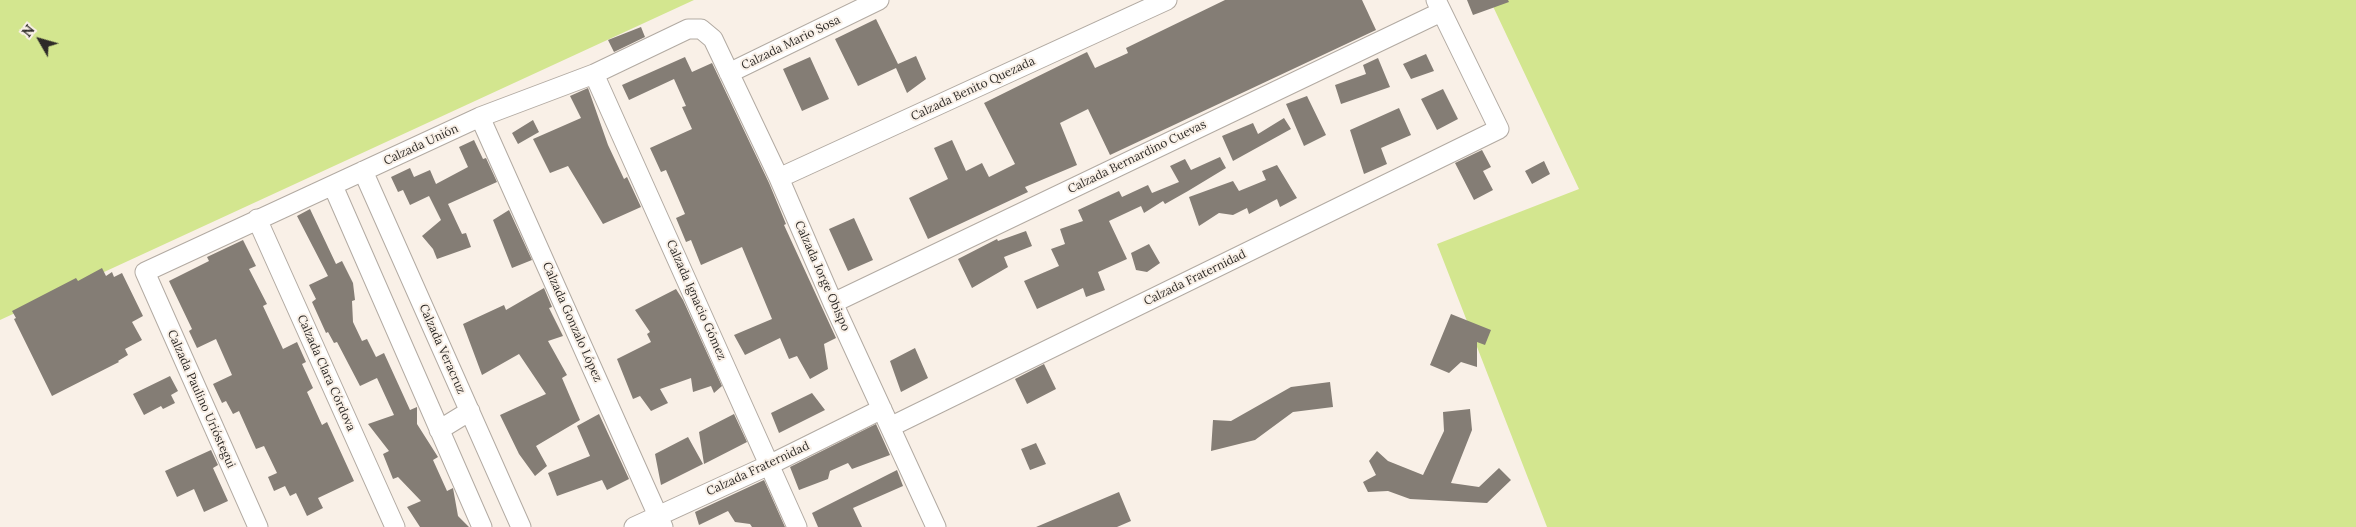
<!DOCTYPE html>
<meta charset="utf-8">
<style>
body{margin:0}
#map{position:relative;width:2356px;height:527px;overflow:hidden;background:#f9f0e7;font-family:Lora,serif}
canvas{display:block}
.north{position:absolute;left:15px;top:15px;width:50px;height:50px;-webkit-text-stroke:4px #f9f0e7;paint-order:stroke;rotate:308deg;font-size:14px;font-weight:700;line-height:20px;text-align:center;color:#2e2b28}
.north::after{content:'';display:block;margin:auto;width:18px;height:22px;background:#2e2b28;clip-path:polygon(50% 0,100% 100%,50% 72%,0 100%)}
</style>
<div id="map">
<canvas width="2356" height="527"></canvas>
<div class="north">N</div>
</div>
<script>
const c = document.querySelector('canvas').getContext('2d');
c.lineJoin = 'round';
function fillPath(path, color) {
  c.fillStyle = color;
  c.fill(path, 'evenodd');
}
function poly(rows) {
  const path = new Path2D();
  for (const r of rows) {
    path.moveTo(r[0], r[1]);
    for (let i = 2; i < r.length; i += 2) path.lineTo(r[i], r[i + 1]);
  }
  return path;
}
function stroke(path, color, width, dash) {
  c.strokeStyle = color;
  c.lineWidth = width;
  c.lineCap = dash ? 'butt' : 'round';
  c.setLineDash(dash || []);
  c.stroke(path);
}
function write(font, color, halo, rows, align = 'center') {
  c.font = font + ' Lora,serif';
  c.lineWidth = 4;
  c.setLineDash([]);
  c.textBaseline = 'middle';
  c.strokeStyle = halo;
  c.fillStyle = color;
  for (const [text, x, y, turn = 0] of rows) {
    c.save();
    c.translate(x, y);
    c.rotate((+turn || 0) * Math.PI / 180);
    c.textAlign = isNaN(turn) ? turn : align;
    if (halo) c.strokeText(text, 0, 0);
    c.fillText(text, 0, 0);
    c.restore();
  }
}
fillPath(poly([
 [0,0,694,0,0,320],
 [1490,0,2356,0,2356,527,1547,527,1437,244,1579,189]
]), '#d3e68f');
fillPath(poly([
 [1225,0,1362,0,1376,30,1110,155,1088,109,1060,123,1077,165,1025,187,1028,192,928,239,909,198,948,179,934,148,952,140,966,171,982,163,989,177,1015,164,984,103,1087,52,1095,68,1128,53,1126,48],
 [1467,0,1508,0,1509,2,1473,15],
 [876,19,898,64,916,56,926,79,907,93,896,68,858,86,835,39],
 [641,27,645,37,614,52,608,40],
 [1426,54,1434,71,1411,79,1403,64],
 [685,57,692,72,712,63,769,183,786,224,784,225,836,338,824,344,828,369,810,379,797,356,789,359,780,338,745,355,734,335,772,319,742,247,701,265,691,240,686,242,676,218,685,214,666,170,661,172,650,148,692,129,682,107,686,106,674,79,629,100,622,85],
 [810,57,829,99,802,111,783,69],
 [1378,58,1390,87,1341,104,1335,85,1366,74,1363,65],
 [588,88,608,145,624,179,627,177,641,207,603,224,568,166,550,173,533,139,581,118,570,96],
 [1443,89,1458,119,1437,130,1421,99],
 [1307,96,1326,135,1304,146,1286,104],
 [1399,108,1411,135,1381,148,1387,164,1364,174,1350,130],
 [1284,118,1291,129,1233,161,1222,136,1253,123,1258,134],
 [533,120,539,132,518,144,512,133],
 [474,140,483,159,486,158,497,182,448,204,462,234,466,233,471,247,437,259,433,249,422,236,441,220,429,196,410,205,403,190,398,192,391,177,410,168,414,177,430,170,436,184,468,167,459,147],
 [1482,150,1491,167,1483,171,1493,190,1474,200,1455,163],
 [1220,157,1226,168,1188,191,1165,204,1163,201,1144,213,1141,206,1109,221,1127,259,1098,272,1105,290,1086,297,1083,288,1037,309,1024,281,1059,266,1051,249,1065,244,1060,229,1083,221,1078,210,1119,191,1122,197,1148,185,1152,193,1179,182,1170,166,1185,159,1191,170],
 [1544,161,1550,174,1532,184,1525,171],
 [1277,165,1297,198,1280,207,1277,199,1249,214,1247,208,1233,215,1219,213,1199,226,1189,197,1233,181,1239,191,1266,180,1262,171],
 [310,209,336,264,342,261,353,283,355,300,352,301,353,322,362,341,367,339,376,357,384,353,410,410,417,407,417,424,438,457,433,460,447,491,453,488,458,516,469,527,420,527,407,507,421,501,398,477,393,479,383,454,389,451,368,424,394,415,377,378,360,386,337,342,334,343,328,332,326,333,312,302,316,299,309,285,328,276,297,216],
 [509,210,532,260,512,268,493,220],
 [854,218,873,260,848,271,829,229],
 [1026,231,1032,246,1004,257,1008,267,972,288,958,259,997,239,998,241],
 [243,240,256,266,249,269,267,304,263,306,283,349,297,342,306,362,302,364,313,388,307,392,322,425,327,422,354,481,318,498,323,508,307,516,296,493,290,496,285,486,274,491,268,477,277,473,264,446,256,449,239,411,233,414,226,401,222,403,213,384,232,375,216,339,197,348,189,331,192,329,169,281,209,261,207,257],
 [1149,244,1160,263,1147,272,1136,270,1131,253],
 [102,268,106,276,112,272,114,277,122,273,143,316,132,322,142,340,125,349,128,355,118,361,119,362,52,396,14,319,16,318,12,311,76,278,78,281],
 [544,288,552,307,549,308,563,336,548,341,567,375,562,378,580,420,536,446,547,466,535,476,519,454,500,415,546,394,519,354,482,375,463,324,504,305,506,310],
 [676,289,683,300,722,386,714,393,711,386,693,392,691,378,660,389,668,403,651,411,640,396,633,399,617,359,651,342,647,334,650,332,635,310],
 [1451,314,1491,330,1485,345,1477,342,1477,367,1461,362,1449,373,1430,365],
 [915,348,928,378,901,392,890,361],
 [1044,364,1056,389,1027,404,1015,379],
 [170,376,178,391,171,395,175,403,163,409,161,406,144,415,133,394],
 [1330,382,1333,407,1293,412,1255,440,1211,451,1213,420,1231,421,1291,387],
 [812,393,825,410,779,433,771,413],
 [1470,409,1472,430,1451,483,1479,487,1499,468,1511,480,1487,503,1410,499,1388,491,1368,492,1363,482,1376,475,1369,461,1377,451,1388,461,1423,475,1444,431,1443,412],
 [599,414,629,479,607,490,602,480,557,496,548,473,590,456,577,426],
 [734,414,747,442,704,464,699,432],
 [876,424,890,455,852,469,848,463,830,471,828,479,799,490,790,467],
 [688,437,703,464,661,485,655,454],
 [1036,443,1046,464,1030,470,1021,449],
 [211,450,218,465,213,468,228,501,204,512,194,489,177,497,165,471],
 [897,470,903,486,853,508,862,527,818,527,812,513],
 [764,480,785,527,752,527,750,524,735,522,728,511,699,525,695,512],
 [1119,492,1131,521,1117,527,1036,527]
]), '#847d75');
const street = poly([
 [729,73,879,0],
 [594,74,797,527],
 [480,117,663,527],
 [363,171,521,527],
 [779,178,1167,0],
 [333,186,482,527],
 [257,219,395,527],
 [833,303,1441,12],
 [890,427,1499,129,1436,0],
 [439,430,470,411],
 [258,527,145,272,480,117,594,74,688,29,701,29,713,39,779,178,833,303,936,527],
 [634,527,769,465,882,409]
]);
stroke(street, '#b2aaa2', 21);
stroke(street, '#fff', 19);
write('12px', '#2e2b28', '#f9f0e7', [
 ["Calzada Mario Sosa",791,43,-26],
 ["Calzada Benito Quezada",973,89,-25],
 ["Calzada Unión",421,145,-25],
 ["Calzada Bernardino Cuevas",1137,157,-26],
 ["Calzada Jorge Obispo",822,276,66],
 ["Calzada Fraternidad",1195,278,-26],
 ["Calzada Ignacio Gómez",696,300,66],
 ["Calzada Gonzalo López",572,322,66],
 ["Calzada Veracruz",442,349,66],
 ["Calzada Clara Córdova",326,373,66],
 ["Calzada Paulino Urióstegui",201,399,66],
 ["Calzada Fraternidad",758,469,-25]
]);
</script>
